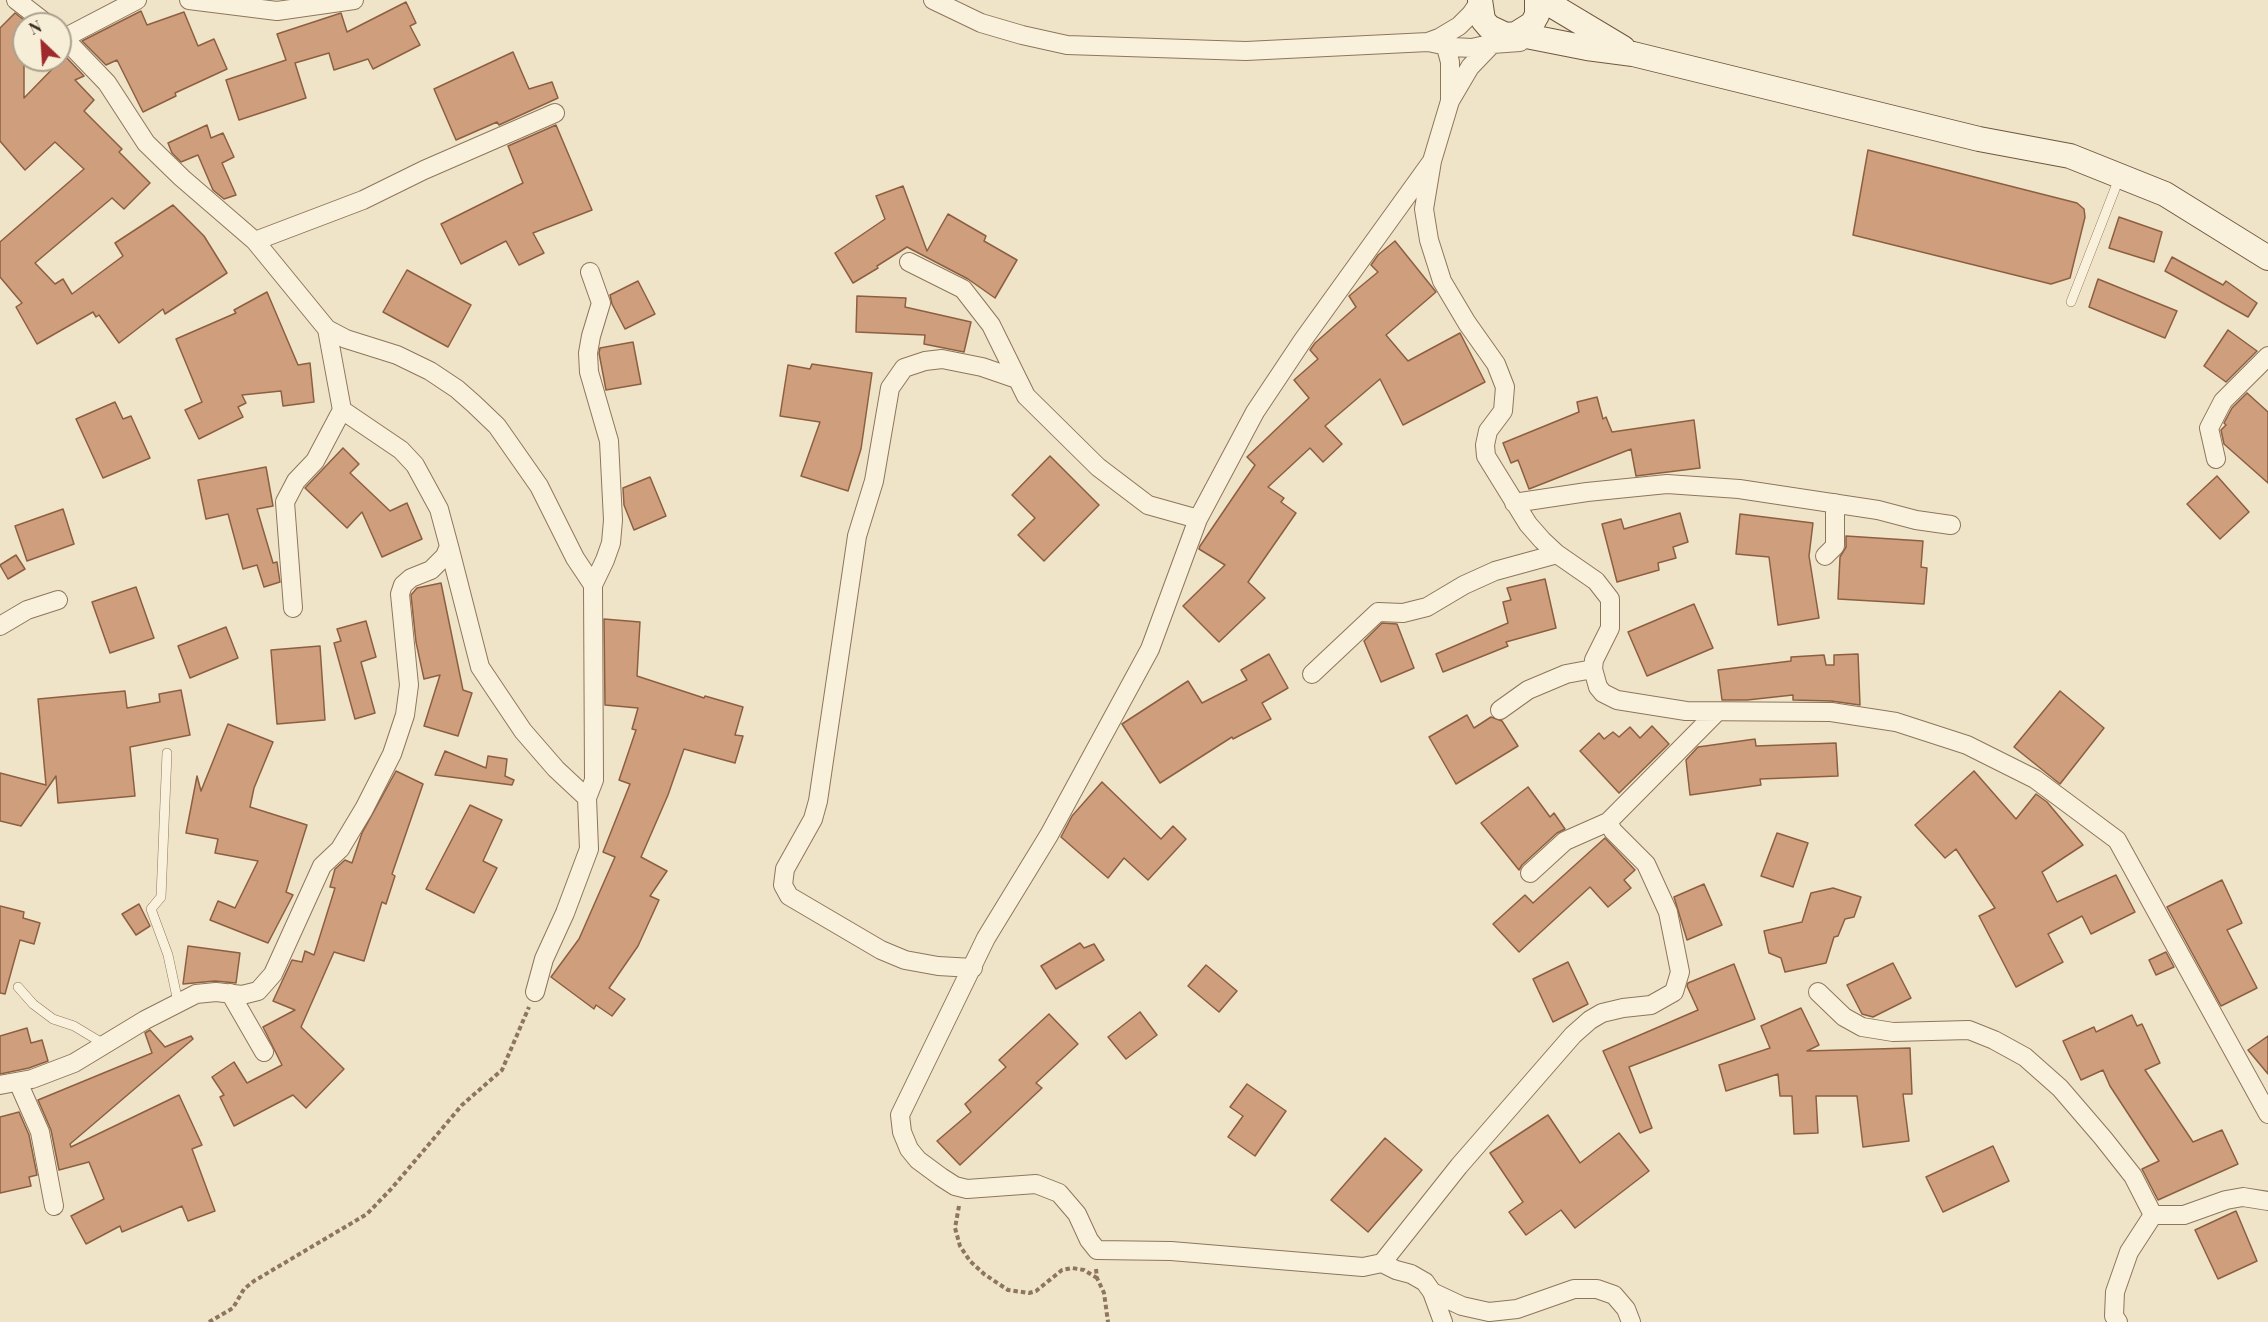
<!DOCTYPE html>
<style>
body{margin:0}
#map{position:relative;width:2268px;height:1322px;overflow:hidden;background:#f0e4c8;font-family:"Playfair Display",serif}
canvas{display:block}
.north{position:absolute;left:12px;top:12px;width:60px;height:60px;box-sizing:border-box;background:#f7eed8;border:2px solid #ada18e;border-radius:50%;rotate:335deg;font-size:16px;font-weight:700;line-height:24px;text-align:center;color:#3d2e20}
.north::after{content:'';display:block;margin:auto;width:21px;height:27px;background:#9e2a2b;clip-path:polygon(50% 0,100% 100%,50% 72%,0 100%)}
</style>
<div id="map">
<canvas width="2268" height="1322"></canvas>
<div class="north">N</div>
</div>
<script>
const c = document.querySelector('canvas').getContext('2d');
c.lineJoin = 'round';
function fillPath(path, color) {
  c.fillStyle = color;
  c.fill(path, 'evenodd');
}
function poly(rows) {
  const path = new Path2D();
  for (const r of rows) {
    path.moveTo(r[0], r[1]);
    for (let i = 2; i < r.length; i += 2) path.lineTo(r[i], r[i + 1]);
  }
  return path;
}
function stroke(path, color, width, dash) {
  c.strokeStyle = color;
  c.lineWidth = width;
  c.lineCap = dash ? 'butt' : 'round';
  c.setLineDash(dash || []);
  c.stroke(path);
}
const building = poly([
 [406,2,416,23,410,26,420,45,373,69,368,59,334,70,329,53,295,63,306,98,239,120,226,80,286,60,277,34,341,13,347,32,406,2],
 [141,11,147,25,184,12,198,46,214,39,227,69,175,93,176,96,143,112,117,60,106,65,82,41,141,11],
 [15,13,24,20,24,98,65,56,84,76,75,80,94,100,84,111,122,149,119,152,150,183,124,209,112,198,35,263,55,284,63,279,72,294,123,256,115,243,173,205,204,236,227,273,165,314,163,309,119,343,99,315,96,317,93,312,37,344,16,307,22,303,0,277,0,242,84,169,55,142,25,170,0,141,0,28,15,13],
 [513,52,529,89,552,82,558,98,499,125,497,122,456,140,434,89,513,52],
 [207,125,211,138,223,133,234,157,222,163,236,195,224,199,213,190,198,155,181,162,172,153,168,143,207,125],
 [556,125,592,210,533,233,544,253,519,265,506,241,461,264,441,224,523,183,508,146,556,125],
 [1868,150,2077,203,2084,209,2085,217,2070,278,2051,284,1853,235,1868,150],
 [903,186,927,251,948,214,986,236,984,241,1017,260,995,298,968,279,907,247,877,266,878,268,853,283,835,253,885,219,876,196,903,186],
 [2119,217,2162,232,2154,262,2109,248,2119,217],
 [1395,241,1436,292,1386,335,1408,361,1460,333,1485,382,1403,425,1380,379,1325,426,1342,444,1323,462,1310,448,1268,487,1284,498,1281,502,1296,513,1248,582,1265,598,1219,642,1183,606,1225,565,1199,549,1200,546,1255,465,1247,457,1309,398,1294,380,1318,359,1310,350,1315,343,1356,307,1349,296,1378,272,1371,265,1378,255,1395,241],
 [2172,257,2223,285,2226,281,2257,303,2248,317,2165,271,2172,257],
 [407,270,471,305,448,347,383,312,407,270],
 [2098,279,2177,311,2165,338,2089,307,2098,279],
 [638,281,655,314,625,329,612,304,610,295,638,281],
 [267,292,298,365,310,363,314,402,283,406,281,391,242,395,246,403,238,407,243,417,199,439,185,410,202,402,176,339,236,313,234,310,267,292],
 [857,296,906,298,905,307,971,322,964,352,924,344,925,335,856,332,857,296],
 [2228,330,2257,351,2226,382,2204,366,2228,330],
 [633,342,641,384,606,390,599,353,600,348,633,342],
 [812,364,872,373,861,449,848,491,801,476,820,422,780,416,788,365,810,369,812,364],
 [2247,393,2268,412,2268,483,2224,444,2221,430,2226,425,2224,423,2232,408,2247,393],
 [1597,397,1603,419,1606,417,1612,432,1694,420,1700,468,1636,476,1631,449,1529,489,1518,460,1511,463,1503,443,1579,412,1577,402,1597,397],
 [115,402,123,419,131,416,150,458,103,478,76,419,115,402],
 [343,448,359,464,350,473,390,511,407,503,422,539,382,557,362,512,347,528,305,488,343,448],
 [1050,456,1099,505,1044,561,1018,535,1035,518,1012,495,1050,456],
 [266,467,273,506,257,509,273,563,277,562,280,582,264,587,257,565,243,569,228,514,206,519,198,480,266,467],
 [2217,476,2249,512,2220,539,2187,504,2217,476],
 [650,477,666,516,634,530,624,505,623,488,650,477],
 [63,509,74,544,27,561,15,526,63,509],
 [1680,513,1688,542,1673,547,1676,558,1658,563,1659,570,1617,582,1602,524,1621,519,1624,529,1680,513],
 [1740,514,1813,523,1809,556,1819,618,1778,625,1769,557,1736,554,1740,514],
 [1846,536,1923,541,1921,567,1927,568,1924,604,1838,599,1840,557,1846,547,1846,536],
 [16,555,25,569,8,579,0,565,16,555],
 [1545,579,1556,628,1506,642,1508,646,1443,672,1436,654,1508,623,1503,602,1511,600,1507,588,1545,579],
 [441,583,463,690,472,693,458,736,424,726,440,675,424,679,416,642,411,595,417,588,441,583],
 [136,587,154,638,110,653,92,602,136,587],
 [1694,604,1713,648,1647,676,1628,632,1694,604],
 [604,619,640,622,637,676,704,698,705,696,743,707,735,735,743,736,735,763,684,749,668,795,641,857,667,871,650,896,659,900,638,946,609,988,625,999,612,1016,596,1005,594,1009,551,977,579,939,615,857,603,852,630,784,619,780,636,730,632,729,638,708,605,705,604,619],
 [366,621,376,657,361,662,375,713,355,719,334,643,341,641,337,629,366,621],
 [1382,623,1397,624,1414,668,1381,682,1364,641,1382,623],
 [226,627,238,658,190,678,178,646,226,627],
 [320,646,325,720,277,724,271,650,320,646],
 [1269,654,1288,688,1262,703,1271,719,1233,739,1232,737,1160,783,1122,724,1188,681,1202,703,1247,680,1241,670,1269,654],
 [1858,654,1860,705,1831,701,1793,700,1793,695,1747,700,1722,700,1718,670,1791,661,1791,657,1824,655,1826,665,1834,665,1834,655,1858,654],
 [181,690,190,735,130,747,135,796,58,803,56,776,21,826,0,821,0,773,46,785,38,699,125,691,127,708,160,702,159,694,181,690],
 [2060,691,2104,728,2060,784,2014,747,2060,691],
 [1467,715,1474,728,1491,717,1502,721,1518,746,1456,784,1429,737,1467,715],
 [228,724,273,742,254,788,250,807,307,825,286,892,293,895,268,943,210,920,218,901,235,908,258,861,215,853,218,839,186,833,197,776,201,791,228,724],
 [1652,726,1669,744,1619,793,1580,751,1599,733,1604,739,1613,732,1619,737,1630,727,1640,738,1652,726],
 [1755,739,1756,746,1836,743,1838,776,1760,779,1761,785,1690,795,1686,760,1698,747,1755,739],
 [445,751,486,768,488,756,507,759,505,776,514,780,512,785,435,775,445,751],
 [396,771,423,784,392,874,395,876,386,904,382,902,364,961,334,952,301,1027,344,1069,306,1108,293,1095,234,1126,220,1097,224,1095,212,1077,234,1062,247,1083,282,1065,263,1027,295,1010,273,1001,292,960,302,962,305,951,314,955,335,888,330,887,335,869,345,860,352,863,362,833,396,771],
 [1974,771,2016,819,2036,794,2047,802,2083,845,2042,872,2057,902,2116,875,2135,912,2091,934,2082,916,2048,934,2063,962,2016,987,1979,916,1995,908,1956,849,1945,858,1915,825,1974,771],
 [1102,782,1161,839,1173,826,1186,839,1148,880,1124,858,1108,878,1061,837,1072,816,1102,782],
 [1528,787,1550,817,1554,813,1565,829,1557,833,1522,865,1519,870,1481,823,1528,787],
 [470,805,502,820,483,861,497,868,474,913,426,889,470,805],
 [1777,833,1808,843,1793,887,1761,876,1777,833],
 [1605,838,1635,870,1624,880,1631,888,1608,907,1590,887,1519,952,1493,924,1525,895,1533,903,1605,838],
 [2222,880,2242,923,2227,930,2257,988,2221,1006,2167,907,2222,880],
 [1704,884,1722,925,1687,940,1674,897,1704,884],
 [1833,888,1861,897,1854,917,1845,919,1838,936,1834,937,1826,963,1785,972,1781,958,1769,953,1764,931,1802,922,1811,893,1833,888],
 [139,904,150,926,136,935,122,914,139,904],
 [0,906,24,912,23,918,40,923,34,944,20,940,5,994,0,993,0,906],
 [1080,943,1084,948,1094,944,1104,960,1056,989,1041,966,1080,943],
 [188,946,240,953,236,983,215,981,183,984,188,946],
 [2166,952,2174,967,2156,975,2149,960,2166,952],
 [1568,962,1588,1004,1553,1022,1533,979,1568,962],
 [1893,963,1911,998,1873,1017,1862,1014,1847,985,1893,963],
 [1734,964,1755,1019,1629,1067,1652,1128,1640,1133,1603,1051,1698,1010,1687,986,1688,983,1734,964],
 [1206,965,1237,991,1219,1012,1188,986,1206,965],
 [1801,1008,1819,1045,1807,1051,1910,1048,1912,1094,1903,1094,1909,1141,1863,1147,1857,1096,1816,1096,1818,1133,1794,1134,1792,1096,1780,1096,1778,1074,1726,1091,1719,1065,1770,1048,1761,1026,1801,1008],
 [1140,1012,1157,1035,1126,1059,1108,1037,1140,1012],
 [1049,1014,1078,1044,1036,1083,1042,1088,960,1165,937,1141,971,1112,965,1104,1006,1067,999,1060,1049,1014],
 [2132,1015,2137,1026,2142,1024,2160,1063,2145,1070,2193,1142,2222,1130,2238,1164,2158,1200,2142,1169,2159,1161,2110,1086,2103,1070,2081,1080,2063,1041,2094,1027,2096,1032,2132,1015],
 [27,1028,31,1043,42,1040,48,1061,29,1068,0,1074,0,1036,27,1028],
 [150,1030,165,1047,191,1036,193,1039,70,1144,71,1147,179,1095,202,1145,192,1149,215,1211,188,1221,182,1206,122,1232,120,1226,86,1244,71,1216,104,1199,89,1162,59,1170,51,1130,38,1100,152,1053,145,1033,150,1030],
 [2268,1036,2268,1074,2248,1050,2268,1036],
 [1247,1084,1286,1111,1255,1156,1228,1137,1243,1116,1230,1107,1247,1084],
 [19,1112,29,1135,37,1175,29,1177,31,1186,0,1193,0,1117,19,1112],
 [1548,1115,1580,1163,1619,1133,1649,1171,1575,1228,1561,1210,1526,1235,1509,1212,1523,1202,1490,1153,1548,1115],
 [1385,1138,1422,1170,1368,1232,1331,1200,1385,1138],
 [1993,1146,2009,1181,1943,1212,1926,1177,1993,1146],
 [2236,1211,2257,1261,2218,1279,2195,1230,2236,1211]
]);
fillPath(building, '#cf9f7d');
stroke(building, '#8d5f41', 1.5);
const lane = poly([
 [2071,302,2120,176],
 [167,753,161,897,151,909,168,955,178,1002],
 [18,987,33,1004,53,1019,74,1026,104,1044]
]);
const street = poly([
 [16,0,47,24],
 [189,0,277,11,354,0],
 [933,0,981,23,1022,35,1067,45,1246,51,1428,42,1439,38,1459,26,1471,14,1480,1],
 [60,34,107,83,146,143,182,178,255,241,327,329,342,410,315,461,296,481,285,502,293,608],
 [64,38,137,0],
 [1445,38,1444,40,1450,62,1450,101],
 [1428,42,1452,47,1472,48,1494,43],
 [1520,42,1492,44,1470,67,1450,101,1432,161,1424,209,1429,240,1442,281,1467,323,1496,364,1505,387,1503,411,1488,431,1485,445,1486,456,1528,524,1542,540,1557,554,1596,581,1610,599,1610,628,1594,660,1593,669,1598,687,1603,693,1617,700,1686,711,1831,712,1896,722,1967,745,2035,779,2117,840,2268,1114],
 [1432,161,1303,340,1255,412,1198,519,1150,649,1049,835,986,938,900,1115,902,1132,909,1149,918,1160,941,1177,955,1186,967,1189,1036,1184,1059,1193,1077,1214,1089,1240,1097,1250,1171,1251,1363,1267,1382,1263,1396,1270,1411,1274,1425,1282,1432,1292,1443,1322],
 [255,241,363,200,424,170,555,113],
 [909,262,963,289,991,325,1026,396,1098,467,1148,505,1198,519],
 [327,329,346,339,397,355,430,371,457,389,474,404,497,426,539,486,575,558,593,585],
 [2216,459,2209,428,2223,401,2268,356],
 [1514,503,1587,492,1667,484,1739,489,1878,510,1916,520,1951,525],
 [449,546,480,667,523,731,556,769,587,798],
 [1825,556,1835,546,1835,503],
 [0,626,27,610,58,600],
 [1312,674,1378,612,1403,613,1427,607,1464,585,1495,571,1557,554],
 [1500,710,1528,690,1566,674,1593,669],
 [1530,873,1565,841,1608,822],
 [973,968,938,966,905,960,881,950,789,896,783,885,785,869,813,819,818,801,857,536,874,481,890,388,904,368,925,361,942,359,982,367,1017,379],
 [535,992,544,959,565,913,589,849,587,798,594,780,593,585,605,560,611,543,613,520,609,441,589,372,588,353,591,336,601,303,590,272],
 [1818,992,1844,1017,1862,1027,1893,1032,1969,1030,1994,1040,2025,1057,2060,1088,2103,1138,2133,1176,2153,1215,2184,1215,2226,1200,2243,1197,2268,1201],
 [230,993,264,1052],
 [18,1082,40,1132,54,1206],
 [0,1085,32,1079,74,1063,145,1020,196,994,216,992,242,995,258,991,273,974,322,866,340,849,364,809,392,754,405,715,409,685,400,594,403,585,411,578,431,570,445,556,449,546,439,509,415,465,401,450,342,410],
 [1382,1263,1459,1166,1573,1035,1590,1020,1602,1013,1623,1008,1651,1005,1674,992,1680,972,1668,912,1646,864,1613,831,1608,822,1717,712],
 [1432,1292,1462,1306,1489,1312,1517,1309,1574,1289,1597,1289,1614,1295,1626,1309,1631,1322],
 [2118,1322,2114,1316,2115,1292,2129,1252,2153,1215]
]);
const secondary = poly([
 [1480,0,1483,20,1489,27,1506,35,1516,34,1532,24,1537,15,1537,0],
 [1543,0,1623,48],
 [1516,34,1587,48,1633,54,1979,139,2070,156,2165,194,2268,258]
]);
stroke(lane, '#8d765c', 10);
stroke(street, '#8d765c', 20);
stroke(secondary, '#6f573f', 26);
stroke(poly([
 [959,1206,955,1228,960,1246,970,1261,984,1274,1008,1290,1029,1293,1036,1291,1062,1270,1072,1268,1084,1270,1097,1278],
 [1096,1269,1097,1278,1104,1293,1108,1322],
 [209,1322,233,1308,244,1289,254,1281,367,1214,392,1188,462,1105,502,1070,529,1007]
]), '#8d765c', 4, [4.5, 3]);
stroke(lane, '#faf1dc', 9);
stroke(street, '#faf1dc', 18);
stroke(secondary, '#faf1dc', 24);
</script>
